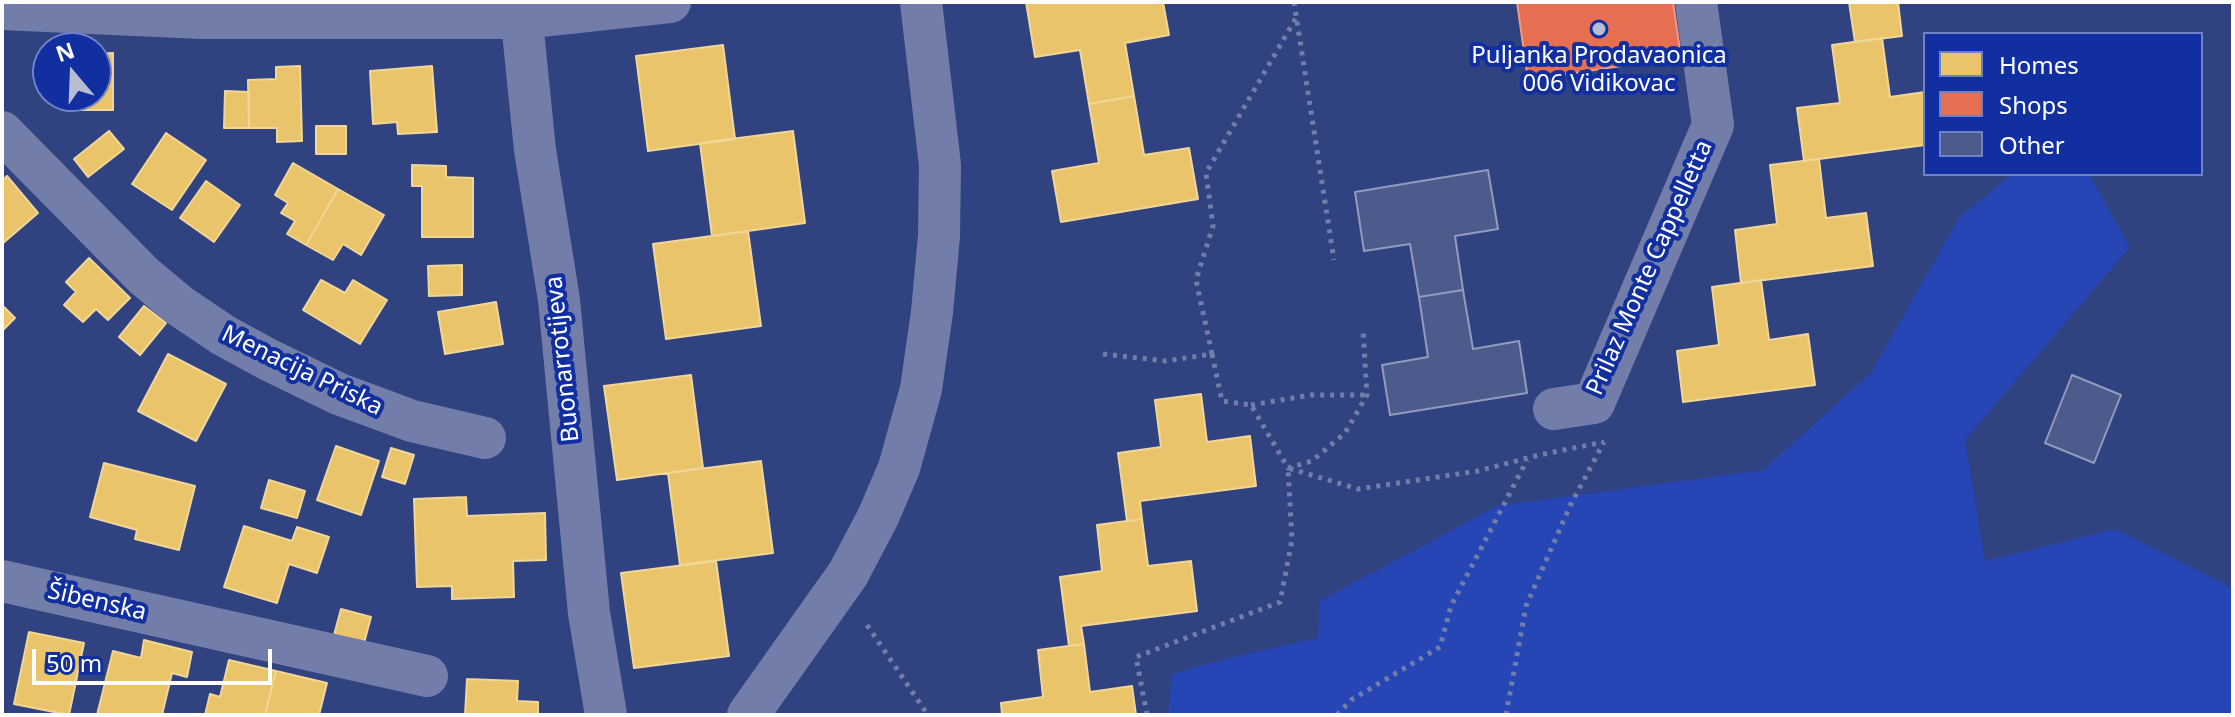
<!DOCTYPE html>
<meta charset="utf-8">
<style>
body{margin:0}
#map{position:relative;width:2235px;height:717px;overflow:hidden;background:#314280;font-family:"Noto Sans",sans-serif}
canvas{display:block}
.frame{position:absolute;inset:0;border:4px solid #fff;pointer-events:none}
.legend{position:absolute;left:1923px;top:32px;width:280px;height:144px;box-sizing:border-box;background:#112fa0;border:2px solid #7082c6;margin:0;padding:10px 14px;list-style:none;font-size:24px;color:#fff}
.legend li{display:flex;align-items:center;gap:16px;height:40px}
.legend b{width:40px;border:2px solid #7082c6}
.north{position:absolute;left:32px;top:32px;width:80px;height:80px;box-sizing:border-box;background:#112fa0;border:2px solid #7082c6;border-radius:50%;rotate:341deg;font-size:22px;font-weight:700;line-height:32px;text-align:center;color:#fff}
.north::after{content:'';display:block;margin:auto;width:28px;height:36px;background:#b7bdd3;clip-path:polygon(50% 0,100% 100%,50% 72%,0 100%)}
.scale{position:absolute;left:32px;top:649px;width:240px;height:36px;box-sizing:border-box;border:4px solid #fff;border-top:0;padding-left:10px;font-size:24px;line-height:28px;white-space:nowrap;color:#fff;-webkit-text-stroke:6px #112fa0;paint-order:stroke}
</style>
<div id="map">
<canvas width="2235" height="717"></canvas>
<div class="frame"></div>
<ul class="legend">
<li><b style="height:22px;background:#e9c46a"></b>Homes</li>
<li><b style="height:22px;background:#e76f51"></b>Shops</li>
<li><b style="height:22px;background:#4d5b8c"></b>Other</li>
</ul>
<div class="north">N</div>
<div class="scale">50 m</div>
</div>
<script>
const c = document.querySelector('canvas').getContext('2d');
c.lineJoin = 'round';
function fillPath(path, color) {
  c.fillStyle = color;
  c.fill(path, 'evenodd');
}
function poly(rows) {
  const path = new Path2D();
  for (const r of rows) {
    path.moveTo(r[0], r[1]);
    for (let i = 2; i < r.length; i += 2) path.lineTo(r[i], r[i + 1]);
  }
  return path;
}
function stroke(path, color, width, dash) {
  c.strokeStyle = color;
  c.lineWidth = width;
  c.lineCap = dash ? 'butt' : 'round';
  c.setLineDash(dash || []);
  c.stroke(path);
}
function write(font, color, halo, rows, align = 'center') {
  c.font = font + ' "Noto Sans",sans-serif';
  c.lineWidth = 8;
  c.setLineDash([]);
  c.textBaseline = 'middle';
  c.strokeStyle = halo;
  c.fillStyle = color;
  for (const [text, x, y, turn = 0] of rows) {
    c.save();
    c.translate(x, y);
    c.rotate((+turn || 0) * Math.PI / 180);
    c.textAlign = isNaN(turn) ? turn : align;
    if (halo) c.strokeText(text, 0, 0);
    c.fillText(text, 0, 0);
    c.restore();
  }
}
fillPath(poly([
 [2012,174,2089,174,2130,247,1965,440,1985,561,2115,529,2233,588,2233,715,1168,715,1172,674,1232,657,1318,638,1320,601,1497,506,1763,470,1871,373,1959,218]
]), '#2646b6');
const homes = poly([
 [1026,2,1163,2,1169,35,1125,43,1134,96,1089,104,1080,50,1035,57,1026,2],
 [1849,2,1898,2,1902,36,1855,42,1849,2],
 [1882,38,1890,97,1925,92,1925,145,1804,161,1797,108,1840,103,1832,45,1882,38],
 [723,45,735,139,648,151,636,56,723,45],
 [113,53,113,110,62,110,62,96,96,96,96,54,113,53],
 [300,66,302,141,277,142,277,128,249,128,248,80,276,79,276,67,300,66],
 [432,66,437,132,398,134,397,122,373,124,370,71,432,66],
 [225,91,249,92,249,128,224,128,225,91],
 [1134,96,1144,155,1189,148,1198,199,1061,222,1052,171,1099,163,1089,104,1134,96],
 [316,126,346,126,346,154,316,154,316,126],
 [109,131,124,149,88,177,74,159,109,131],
 [793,131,805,223,712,236,700,143,793,131],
 [166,133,206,160,172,210,132,184,166,133],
 [1819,159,1826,218,1866,213,1873,266,1741,283,1735,230,1777,224,1770,165,1819,159],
 [293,163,338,189,306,245,287,234,295,221,281,213,288,203,275,195,293,163],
 [412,165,446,166,446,177,473,178,473,237,422,237,422,186,412,186,412,165],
 [7,176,38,213,2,244,2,181,7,176],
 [206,181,240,205,214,242,180,218,206,181],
 [338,189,384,215,361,255,343,244,333,260,306,245,338,189],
 [748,231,761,326,666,339,653,244,748,231],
 [89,258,130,298,108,320,96,309,83,322,64,305,76,292,66,282,89,258],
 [462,265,462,295,429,296,428,266,462,265],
 [321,280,345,293,353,280,387,300,360,344,303,310,321,280],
 [1761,280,1769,340,1808,334,1815,385,1683,402,1677,351,1719,345,1712,287,1761,280],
 [496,302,503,344,445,354,438,312,496,302],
 [2,305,15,318,2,331,2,305],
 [144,306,166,323,140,355,119,337,144,306],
 [168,354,226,384,196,441,138,411,168,354],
 [691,375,703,468,617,480,604,386,691,375],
 [1201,394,1207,442,1250,436,1256,486,1140,501,1142,519,1127,521,1118,453,1161,447,1155,400,1201,394],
 [336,446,379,461,361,515,317,500,336,446],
 [391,448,414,455,405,484,382,477,391,448],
 [761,461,773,553,680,565,668,473,761,461],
 [104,463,195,486,179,550,135,539,137,530,90,517,104,463],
 [269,480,305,491,297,518,261,508,269,480],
 [466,497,467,516,545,513,546,560,513,561,514,597,452,599,452,586,417,587,414,499,466,497],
 [1142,519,1148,566,1191,561,1197,611,1081,626,1084,644,1069,646,1060,577,1102,571,1097,525,1142,519],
 [244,526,292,541,297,527,329,537,317,573,289,564,277,603,224,587,244,526],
 [716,561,729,656,634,668,621,573,716,561],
 [341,609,371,617,364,643,334,635,341,609],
 [29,632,84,643,69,715,14,704,29,632],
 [144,640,192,652,187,677,172,673,162,715,97,715,113,651,141,658,144,640],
 [1084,644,1090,692,1132,686,1136,715,1002,715,1001,703,1043,697,1038,650,1084,644],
 [229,660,276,671,265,715,205,715,210,694,220,697,229,660],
 [276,671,327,683,319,715,265,715,276,671],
 [467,679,518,681,517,701,538,702,538,715,465,715,467,679]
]);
fillPath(homes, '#e9c46a');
stroke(homes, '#f0d697', 2);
const shops = poly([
 [1517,2,1673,2,1681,57,1528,80,1517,2]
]);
fillPath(shops, '#e76f51');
stroke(shops, '#ee9a85', 2);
const building = poly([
 [1488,170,1498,229,1455,236,1463,290,1419,297,1410,244,1364,251,1355,192,1488,170],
 [1463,290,1473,349,1519,341,1527,393,1390,415,1382,365,1428,357,1419,297,1463,290],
 [2072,375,2121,395,2094,463,2045,443,2072,375]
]);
fillPath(building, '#4d5b8c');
stroke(building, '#919bbd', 2);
stroke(poly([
 [1294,2,1334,260],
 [1103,354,1166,361,1212,354,1222,401,1251,405,1288,468,1312,461,1345,433,1367,395,1363,330],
 [1212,354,1196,280,1213,226,1206,173,1296,18],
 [1251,405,1311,395,1367,395],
 [867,625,928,715],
 [1147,715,1136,657,1280,602,1292,540,1288,468,1358,489,1478,471,1539,455,1604,442],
 [1337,715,1351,700,1440,647,1451,606,1527,460],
 [1506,715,1526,606,1570,506,1604,442]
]), '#727ea9', 5, [4, 6]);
stroke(poly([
 [520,2,535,150,559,300,589,613,606,715],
 [2,9,202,18,522,18,670,2],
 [2,132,144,276,180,306,223,335,269,360,339,394,412,421,485,438],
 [1554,409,1594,403,1713,125,1696,2],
 [2,581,427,676],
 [748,715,848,574,878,517,899,468,921,389,932,312,939,236,940,165,921,2]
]), '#727ea9', 42);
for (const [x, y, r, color] of [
 [1599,29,8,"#b7bdd3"]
]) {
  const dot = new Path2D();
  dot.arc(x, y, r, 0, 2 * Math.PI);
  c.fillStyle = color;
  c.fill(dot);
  stroke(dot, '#112fa0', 3);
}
write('24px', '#fff', '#112fa0', [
 ["Puljanka Prodavaonica",1599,56],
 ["006 Vidikovac",1599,84]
]);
write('24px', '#fff', '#112fa0', [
 ["Prilaz Monte Cappelletta",1650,268,-66],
 ["Buonarrotijeva",563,359,-96],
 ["Menacija Priska",302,371,26],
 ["Šibenska",97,602,13]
]);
</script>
